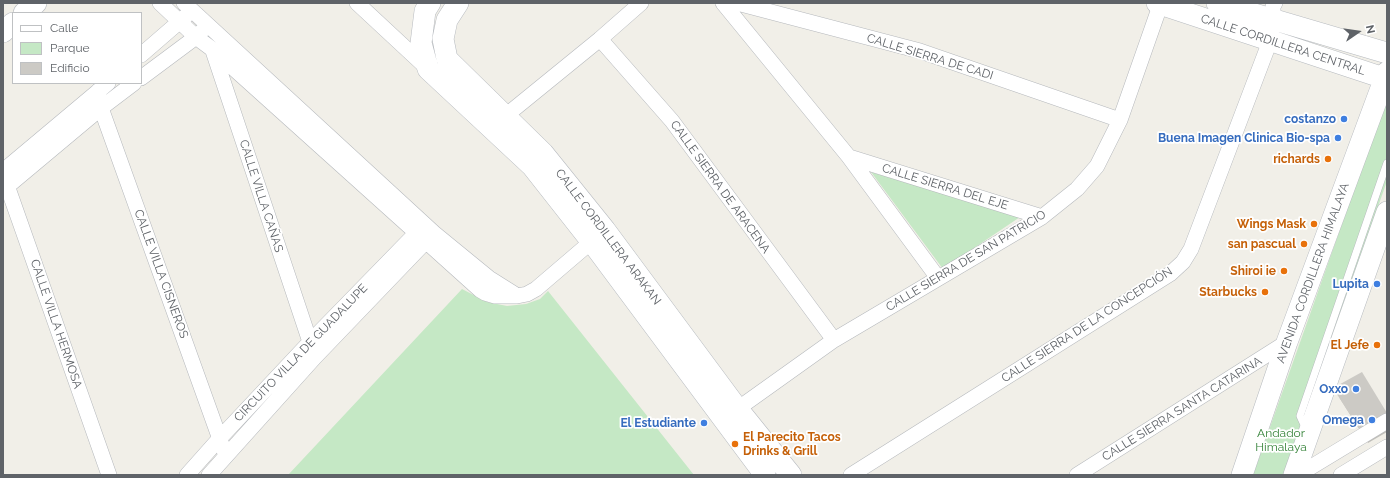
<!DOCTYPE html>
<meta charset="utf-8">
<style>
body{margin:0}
#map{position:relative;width:1390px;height:478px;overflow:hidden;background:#f1efe8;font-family:Raleway,sans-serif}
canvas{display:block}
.frame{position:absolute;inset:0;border:4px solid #5f6368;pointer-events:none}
.legend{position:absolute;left:12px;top:12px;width:130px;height:72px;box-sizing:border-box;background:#fff;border:1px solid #bfc1c3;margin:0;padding:5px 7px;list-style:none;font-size:12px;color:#5f6368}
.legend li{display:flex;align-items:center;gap:8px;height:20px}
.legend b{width:20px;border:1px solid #bfc1c3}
.north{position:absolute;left:1338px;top:12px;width:40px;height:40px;-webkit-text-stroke:3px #fff;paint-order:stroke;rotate:77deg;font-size:11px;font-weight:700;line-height:16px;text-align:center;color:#5f6368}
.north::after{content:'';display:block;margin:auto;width:14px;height:18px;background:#5f6368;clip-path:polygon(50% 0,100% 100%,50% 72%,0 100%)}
</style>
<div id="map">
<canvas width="1390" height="478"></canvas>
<div class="frame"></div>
<ul class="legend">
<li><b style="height:5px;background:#fff"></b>Calle</li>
<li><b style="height:11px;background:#c5e8c5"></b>Parque</li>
<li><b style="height:11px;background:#cccac5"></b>Edificio</li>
</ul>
<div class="north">N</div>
</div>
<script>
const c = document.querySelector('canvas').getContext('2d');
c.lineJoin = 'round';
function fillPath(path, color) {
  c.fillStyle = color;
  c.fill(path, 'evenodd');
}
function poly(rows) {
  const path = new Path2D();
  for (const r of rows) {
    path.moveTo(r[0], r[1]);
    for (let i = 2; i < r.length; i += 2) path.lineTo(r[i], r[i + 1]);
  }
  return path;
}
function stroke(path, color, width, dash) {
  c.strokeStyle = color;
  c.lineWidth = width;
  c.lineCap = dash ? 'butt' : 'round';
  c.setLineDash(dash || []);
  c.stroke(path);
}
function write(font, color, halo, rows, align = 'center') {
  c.font = font + ' Raleway,sans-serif';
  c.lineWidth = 3.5;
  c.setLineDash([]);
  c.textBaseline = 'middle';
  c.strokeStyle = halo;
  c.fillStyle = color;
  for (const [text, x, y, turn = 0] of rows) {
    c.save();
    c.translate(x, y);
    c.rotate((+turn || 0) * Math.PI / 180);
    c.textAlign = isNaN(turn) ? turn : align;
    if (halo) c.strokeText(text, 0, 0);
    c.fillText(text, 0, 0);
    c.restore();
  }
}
fillPath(poly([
 [1387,97,1387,181,1284,475,1253,475],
 [871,172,1020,217,943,269],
 [462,289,487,302,507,306,526,304,540,299,548,291,694,475,288,475]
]), '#c5e8c5');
fillPath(poly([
 [1339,397,1387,415,1387,432,1368,443]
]), '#0003');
fillPath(poly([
 [1362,372,1387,413,1387,421,1363,435,1333,388]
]), '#cccac5');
const lane = poly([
 [1306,429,1300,416,1387,163]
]);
const street = poly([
 [160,3,196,37,212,49,480,290,485,293,495,296,517,296,527,294,536,289,598,236],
 [184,3,434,233,489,278,516,295],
 [357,3,428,69],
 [723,3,849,157,938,278],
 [737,3,920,51,1120,120],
 [600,39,672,121,834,340],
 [213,51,315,357],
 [141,55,186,16],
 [141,78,196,37,202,31],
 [98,91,101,108,226,456],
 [498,122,600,39,641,3],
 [849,157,1042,217],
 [3,171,108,83],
 [3,174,109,475],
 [3,190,101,108,134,83],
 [729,415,834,340,1042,217,1077,189,1097,166,1120,120,1161,3],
 [187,475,219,439,310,342,423,226],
 [209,475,315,357,433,234],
 [851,475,1170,274,1183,262,1191,249,1270,41,1273,20,1273,6,1275,3],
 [1077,475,1287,342],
 [1298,475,1387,421],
 [1341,475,1387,447]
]);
const secondary = poly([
 [430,3,425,11,421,43,428,69,532,166,591,241,765,475],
 [458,3,447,20,443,39,447,59,543,153,605,230,737,408,791,475],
 [1157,3,1387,79],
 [1217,3,1387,53],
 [24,13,36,3],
 [3,32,13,23],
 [1242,475,1287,342,1387,72],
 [1294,475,1387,212]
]);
stroke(lane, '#b5b8bc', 8);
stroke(street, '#b5b8bc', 16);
stroke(secondary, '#b6babf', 22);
stroke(lane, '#fff', 7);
stroke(street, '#fff', 15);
stroke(secondary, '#fff', 21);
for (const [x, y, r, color] of [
 [1344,119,4,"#3f7fe0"],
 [1338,138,4,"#3f7fe0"],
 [1328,159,4,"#e8710a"],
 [1314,224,4,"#e8710a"],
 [1304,244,4,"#e8710a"],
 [1284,271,4,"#e8710a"],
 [1377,284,4,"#3f7fe0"],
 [1265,292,4,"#e8710a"],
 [1377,345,4,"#e8710a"],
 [1356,389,4,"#3f7fe0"],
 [1372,420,4,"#3f7fe0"],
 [704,423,4,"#3f7fe0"],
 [735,444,4,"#e8710a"]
]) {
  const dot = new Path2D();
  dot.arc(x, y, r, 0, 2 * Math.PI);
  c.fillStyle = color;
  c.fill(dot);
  stroke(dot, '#fff', 1.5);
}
write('12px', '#5f6368', '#fff', [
 ["CALLE CORDILLERA CENTRAL",1283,45,18],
 ["CALLE SIERRA DE CADI",930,57,17],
 ["CALLE SIERRA DE ARACENA",720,187,54],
 ["CALLE SIERRA DEL EJE",945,187,17],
 ["CALLE VILLA CAÑAS",261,196,72],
 ["CALLE CORDILLERA ARAKAN",608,237,53],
 ["CALLE SIERRA DE SAN PATRICIO",966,261,-31],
 ["AVENIDA CORDILLERA HIMALAYA",1313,273,-70],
 ["CALLE VILLA CISNEROS",161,274,70],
 ["CALLE VILLA HERMOSA",56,324,71],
 ["CALLE SIERRA DE LA CONCEPCIÓN",1087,325,-33],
 ["CIRCUITO VILLA DE GUADALUPE",301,353,-46],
 ["CALLE SIERRA SANTA CATARINA",1182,409,-32]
]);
write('bold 12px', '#366cbe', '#fff', [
 ["costanzo",1336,119],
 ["Buena Imagen Clinica Bio-spa",1330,138],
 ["Lupita",1369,284],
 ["Oxxo",1348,389],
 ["Omega",1364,420],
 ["El Estudiante",696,423]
], 'right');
write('bold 12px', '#c56008', '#fff', [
 ["richards",1320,159],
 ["Wings Mask",1306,224],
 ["san pascual",1296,244],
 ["Shiroi ie",1276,271],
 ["Starbucks",1257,292],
 ["El Jefe",1369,345],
 ["El Parecito Tacos",743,437,"left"],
 ["Drinks & Grill",743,451,"left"]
], 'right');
write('12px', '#348238', '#fff', [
 ["Andador",1281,433],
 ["Himalaya",1281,447]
]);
</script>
